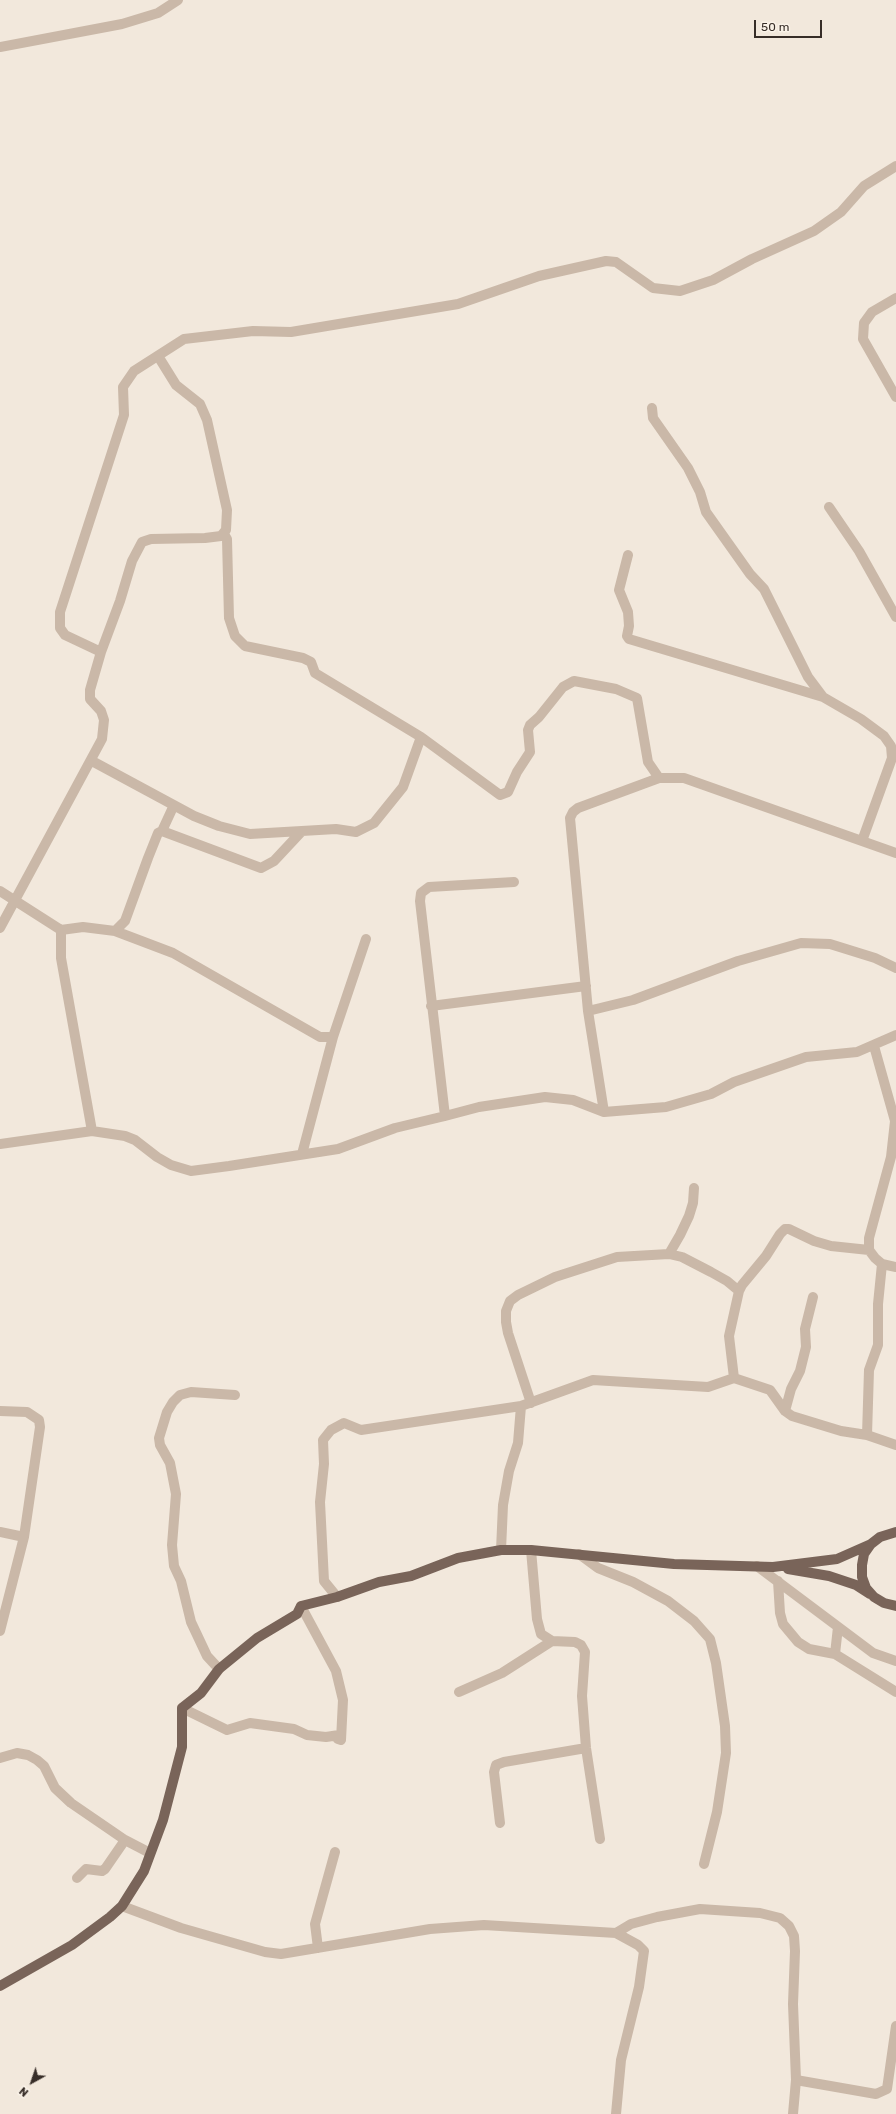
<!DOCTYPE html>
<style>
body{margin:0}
#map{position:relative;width:896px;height:2114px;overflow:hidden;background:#f2e8dc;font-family:Rubik,sans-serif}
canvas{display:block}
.north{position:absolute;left:12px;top:2062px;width:40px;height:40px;-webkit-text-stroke:3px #faf2e8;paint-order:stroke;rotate:220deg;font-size:11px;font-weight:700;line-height:16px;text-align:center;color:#372d28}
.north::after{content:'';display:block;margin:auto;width:14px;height:18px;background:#372d28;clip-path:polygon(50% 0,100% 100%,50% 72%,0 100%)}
.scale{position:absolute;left:754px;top:20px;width:68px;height:18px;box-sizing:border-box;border:2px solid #372d28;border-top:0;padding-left:5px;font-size:12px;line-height:14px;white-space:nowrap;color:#372d28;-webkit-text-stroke:3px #faf2e8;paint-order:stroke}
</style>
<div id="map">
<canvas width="896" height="2114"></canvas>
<div class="north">N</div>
<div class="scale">50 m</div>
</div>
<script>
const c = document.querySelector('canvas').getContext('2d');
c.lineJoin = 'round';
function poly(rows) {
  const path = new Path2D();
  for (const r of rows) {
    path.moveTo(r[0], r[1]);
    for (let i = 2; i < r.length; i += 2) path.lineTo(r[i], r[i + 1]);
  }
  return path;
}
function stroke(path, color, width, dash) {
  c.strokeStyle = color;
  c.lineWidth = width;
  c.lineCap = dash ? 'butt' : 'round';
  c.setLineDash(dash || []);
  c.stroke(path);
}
stroke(poly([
 [0,47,122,24,158,13,178,0],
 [896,298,872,312,864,323,863,339,896,397],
 [652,408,653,418,688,468,700,492,706,512,750,574,764,589,808,677,823,697,861,719,884,736,891,746,892,758,862,841],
 [829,507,859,551,896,617],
 [224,534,227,539,229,618,235,636,245,646,303,658,311,662,315,673,421,737,500,795,508,792,517,772,530,752,528,730,530,725,539,717,563,687,574,681,616,689,637,698,648,762,659,778],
 [628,555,619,590,628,612,629,626,627,636,629,639,823,697],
 [101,652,120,601,132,561,142,542,151,539,205,538,221,536,226,530,227,510,207,420,200,404,176,385,158,356],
 [92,761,194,816,219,826,250,834,336,829,356,832,374,823,403,787,421,737],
 [162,831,174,805],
 [0,891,61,930,61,958,92,1131],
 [0,928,102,739,104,720,101,711,90,699,90,690,101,652,65,635,60,628,60,612,124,415,123,387,134,371,184,339,253,331,291,332,458,304,539,276,606,261,616,262,653,288,680,291,713,280,752,259,814,231,841,212,864,186,896,166],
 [61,930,83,927,115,931,173,953,320,1037,333,1037,366,939],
 [115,931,125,921,148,858,158,833,162,831,261,868,274,861,302,831],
 [431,1006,586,986],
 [588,1011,633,1000,738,961,801,943,830,944,875,958,896,968],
 [874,1046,895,1121,891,1157,869,1238,869,1250,875,1258,882,1264,896,1267],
 [604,1112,588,1011,570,818,573,812,578,808,659,778,684,778,896,853],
 [445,1116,420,901,421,893,429,887,514,882],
 [0,1144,92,1131,125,1136,135,1140,157,1157,171,1165,191,1171,229,1166,338,1149,395,1128,445,1116,479,1107,545,1097,573,1100,604,1112,666,1107,711,1094,734,1082,806,1057,857,1052,896,1035],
 [302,1154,333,1037],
 [669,1254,680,1235,689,1216,693,1203,694,1188],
 [734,1378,729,1336,739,1291,742,1285,766,1256,780,1234,785,1229,789,1229,814,1241,831,1246,869,1250],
 [531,1403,508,1333,506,1322,506,1311,510,1301,518,1295,555,1277,617,1257,669,1254,682,1257,711,1272,727,1281,739,1291],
 [0,1411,27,1412,39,1420,40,1427,24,1537,0,1631],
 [785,1411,791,1389,800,1371,806,1347,805,1329,813,1297],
 [867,1435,869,1370,878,1345,878,1304,882,1264],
 [0,1532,24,1537],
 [501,1550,503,1505,509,1471,518,1443,521,1406],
 [531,1550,537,1619,541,1634,552,1641,575,1642,581,1645,585,1652,582,1696,586,1748,600,1839],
 [579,1554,598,1568,633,1582,668,1601,694,1621,710,1639,716,1663,725,1726,726,1753,717,1812,704,1864],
 [757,1566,873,1653,896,1661],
 [778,1581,780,1613,783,1624,798,1642,809,1649,835,1654,896,1692],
 [337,1597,324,1581,320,1502,324,1464,323,1440,331,1430,344,1423,361,1430,521,1406,593,1380,708,1387,734,1378,770,1390,785,1411,792,1416,841,1431,867,1435,896,1445],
 [835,1654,838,1627],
 [219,1669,207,1656,191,1622,181,1581,174,1566,172,1545,176,1494,170,1463,160,1445,159,1438,167,1412,173,1402,180,1395,191,1392,235,1395],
 [459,1692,502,1673,552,1641],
 [182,1708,227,1730,250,1723,294,1729,307,1735,326,1737,339,1735,338,1739,341,1740,343,1700,336,1671,301,1606],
 [0,1758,17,1753,28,1755,37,1760,44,1766,55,1788,71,1803,125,1840,150,1853],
 [500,1823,494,1772,496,1765,504,1762,586,1748],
 [77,1878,86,1869,102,1871,105,1869,125,1840],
 [122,1906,181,1928,265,1952,281,1954,430,1929,484,1925,616,1933,638,1945,644,1951,639,1987,621,2060,616,2114],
 [616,1933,631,1924,657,1917,700,1909,760,1913,780,1918,789,1926,794,1936,795,1951,793,2004,796,2080,793,2114],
 [318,1948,315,1924,335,1852],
 [796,2080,876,2094,887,2089,896,2026]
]), '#cab8a8', 10);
stroke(poly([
 [896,1532,880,1537,871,1544,864,1554,862,1565,862,1577,866,1588,874,1597,884,1603,896,1606],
 [788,1569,829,1576,856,1585,870,1594],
 [0,1986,72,1945,110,1917,122,1906,144,1871,163,1820,182,1747,182,1708,201,1693,219,1669,257,1638,297,1614,301,1606,337,1597,379,1582,411,1576,458,1558,501,1550,531,1550,674,1564,773,1567,837,1559,871,1544]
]), '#796459', 10);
</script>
